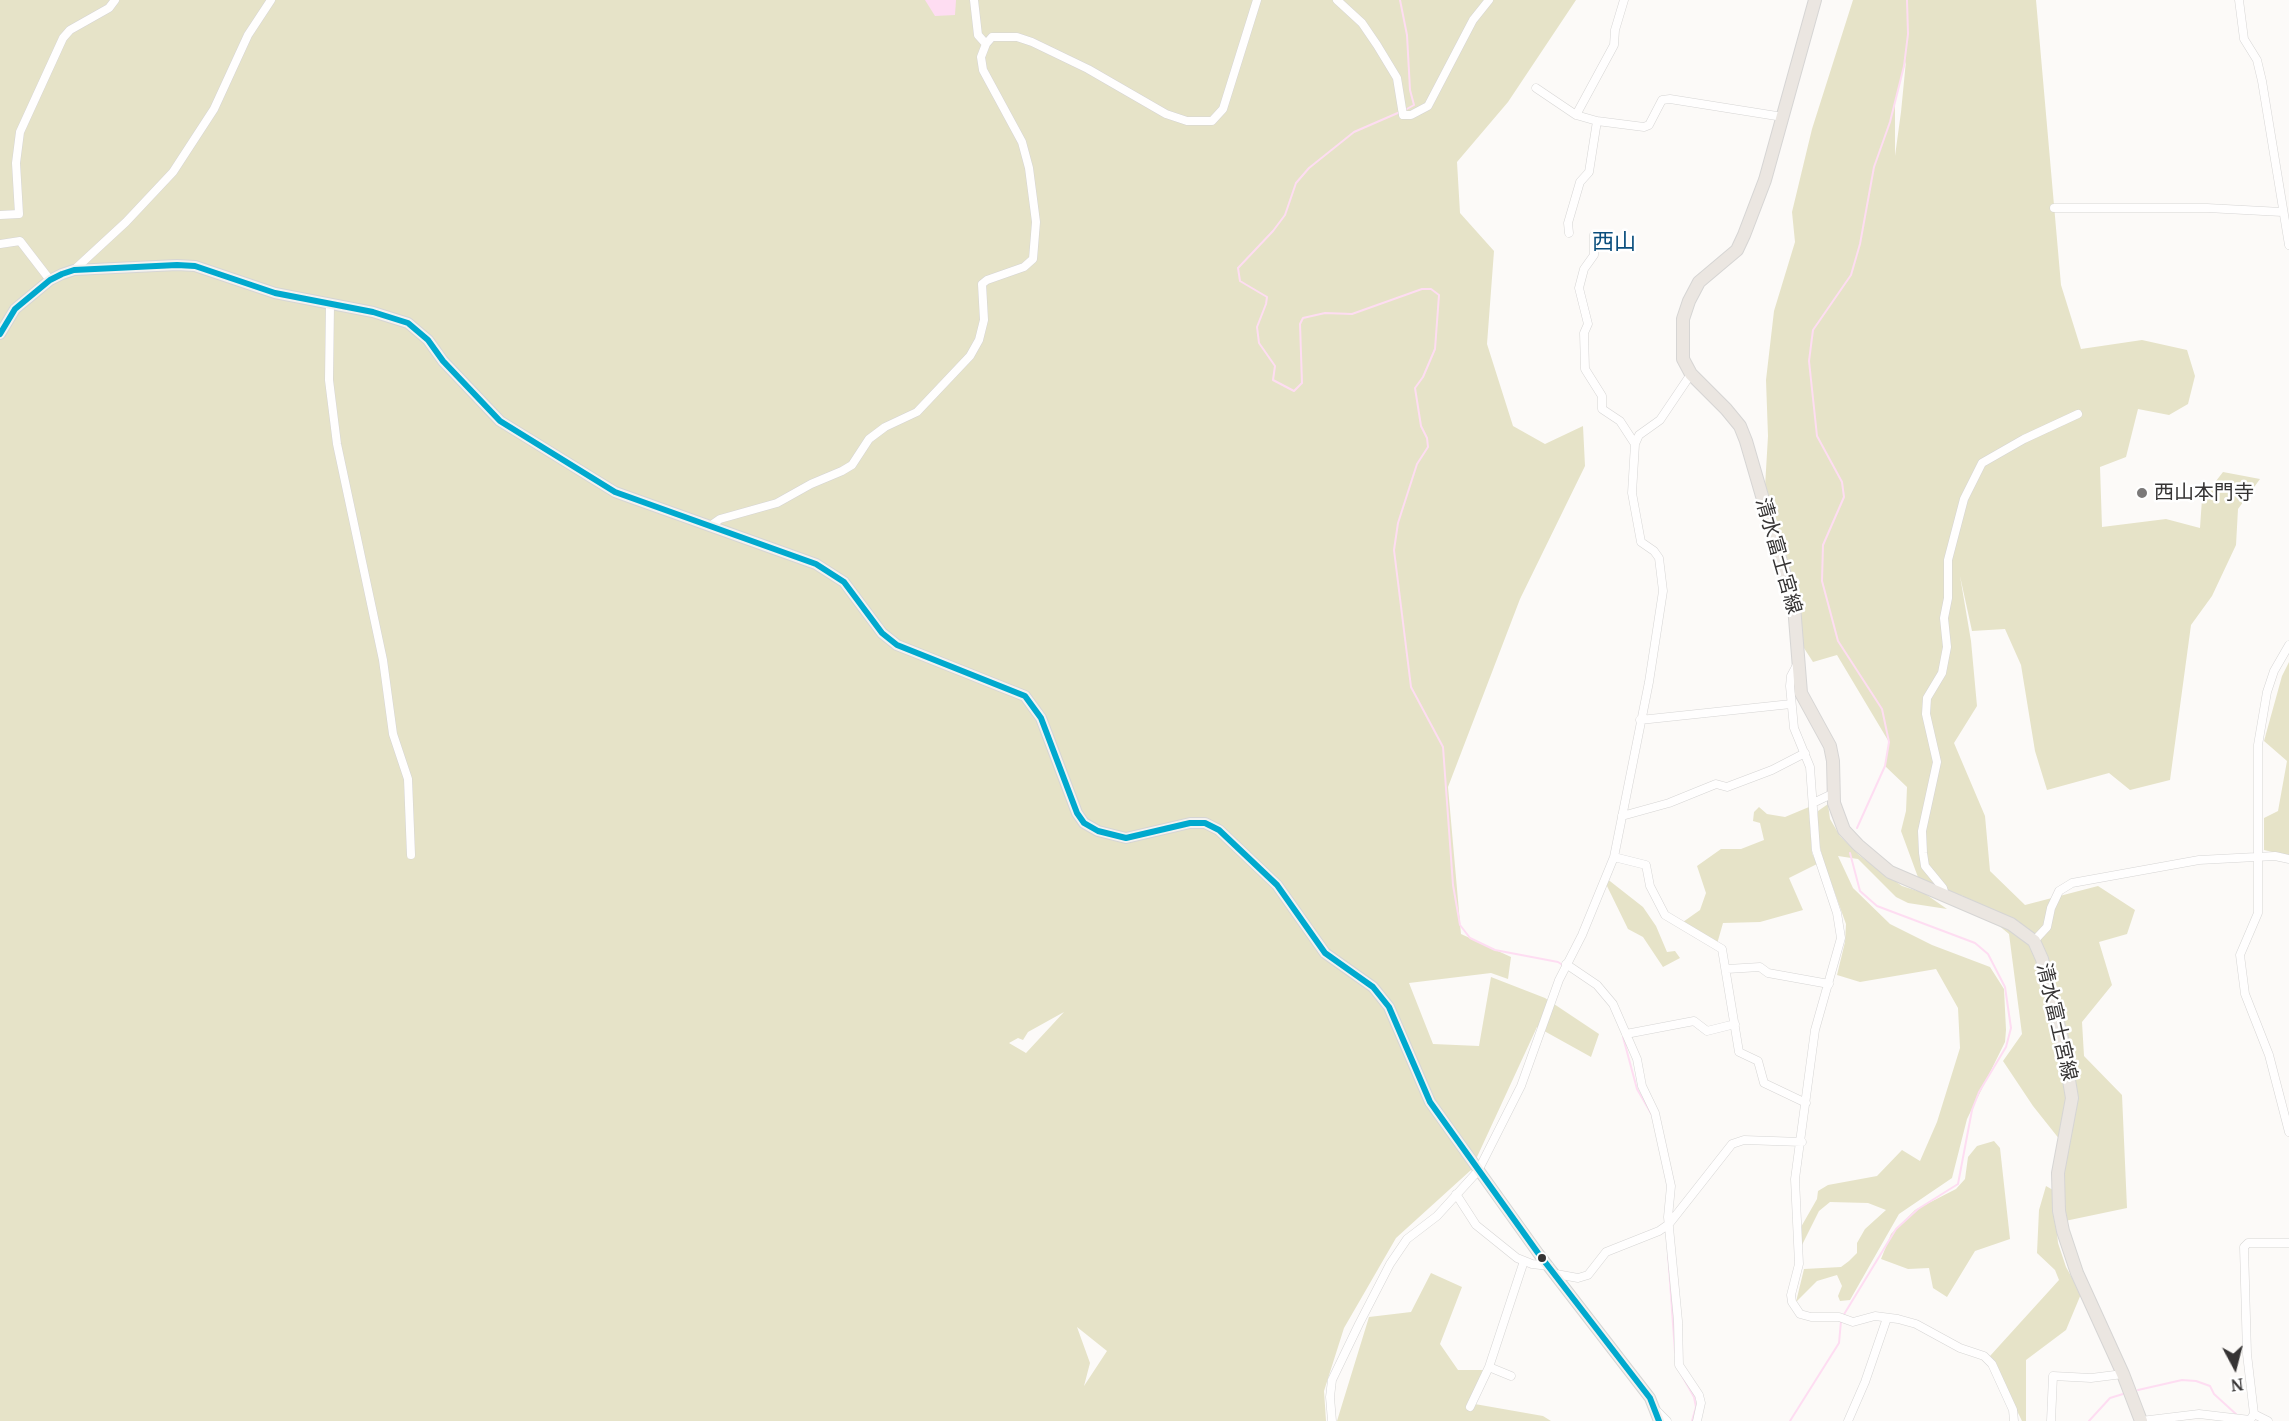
<!DOCTYPE html>
<meta charset="utf-8">
<style>
body{margin:0}
#map{position:relative;width:2289px;height:1421px;overflow:hidden;background:#fcfaf8;font-family:"Noto Serif",serif}
canvas{display:block}
.north{position:absolute;left:2205px;top:1337px;width:60px;height:60px;-webkit-text-stroke:4px #fff;paint-order:stroke;rotate:173deg;font-size:16px;font-weight:700;line-height:24px;text-align:center;color:#363434}
.north::after{content:'';display:block;margin:auto;width:21px;height:27px;background:#363434;clip-path:polygon(50% 0,100% 100%,50% 72%,0 100%)}
</style>
<div id="map">
<canvas width="2289" height="1421"></canvas>
<div class="north">N</div>
</div>
<script>
const c = document.querySelector('canvas').getContext('2d');
c.lineJoin = 'round';
function fillPath(path, color) {
  c.fillStyle = color;
  c.fill(path, 'evenodd');
}
function poly(rows) {
  const path = new Path2D();
  for (const r of rows) {
    path.moveTo(r[0], r[1]);
    for (let i = 2; i < r.length; i += 2) path.lineTo(r[i], r[i + 1]);
  }
  return path;
}
function stroke(path, color, width, dash) {
  c.strokeStyle = color;
  c.lineWidth = width;
  c.lineCap = dash ? 'butt' : 'round';
  c.setLineDash(dash || []);
  c.stroke(path);
}
function write(font, color, halo, rows, align = 'center') {
  c.font = font + ' "Noto Serif","Noto Sans JP",serif';
  c.lineWidth = 5;
  c.setLineDash([]);
  c.textBaseline = 'middle';
  c.strokeStyle = halo;
  c.fillStyle = color;
  for (const [text, x, y, turn = 0] of rows) {
    c.save();
    c.translate(x, y);
    c.rotate((+turn || 0) * Math.PI / 180);
    c.textAlign = isNaN(turn) ? turn : align;
    if (halo) c.strokeText(text, 0, 0);
    c.fillText(text, 0, 0);
    c.restore();
  }
}
fillPath(poly([
 [0,0,1576,0,1508,102,1457,162,1460,213,1494,251,1487,344,1513,426,1545,444,1583,426,1585,466,1520,599,1448,787,1461,934,1511,957,1508,979,1491,973,1409,983,1433,1044,1479,1046,1491,977,1545,998,1599,1034,1591,1057,1537,1027,1471,1170,1396,1238,1344,1328,1324,1391,1326,1421,0,1421],
 [1064,1012,1026,1053,1009,1043,1018,1038,1023,1040,1028,1032],
 [1077,1327,1107,1351,1084,1386,1090,1363],
 [1853,0,2036,0,2061,285,2081,349,2142,340,2187,350,2195,376,2188,404,2169,415,2138,409,2126,457,2100,467,2102,527,2166,519,2200,528,2202,499,2223,472,2260,479,2238,509,2236,545,2212,596,2191,625,2170,780,2130,790,2109,773,2047,790,2035,751,2021,665,2005,629,1972,631,1960,576,1971,641,1977,706,1954,743,1985,816,1990,871,2025,905,2098,886,2135,910,2127,934,2099,942,2112,985,2082,1022,2084,1056,2122,1095,2127,1208,2065,1221,2064,1145,2033,1106,2003,1061,2022,1034,2009,934,1963,896,1919,880,1901,831,1906,811,1907,787,1885,766,1889,742,1837,655,1813,662,1802,645,1800,600,1765,487,1768,436,1766,380,1774,311,1795,242,1792,212,1812,129],
 [1906,61,1901,112,1895,156,1895,100],
 [2289,662,2289,856,2264,850,2264,818,2278,811,2287,761,2264,741,2282,676],
 [1828,804,1830,819,1840,836,1860,856,1902,886,1924,893,1947,909,1908,903,1896,897,1858,859,1838,856,1853,888,1890,924,1932,945,1990,967,2004,989,2006,1030,2005,1042,1967,1119,1952,1178,1899,1214,1850,1300,1840,1301,1838,1296,1842,1286,1837,1275,1817,1281,1796,1302,1804,1269,1841,1267,1849,1261,1857,1253,1857,1243,1865,1229,1886,1210,1868,1203,1830,1202,1819,1211,1801,1247,1801,1227,1817,1199,1818,1191,1828,1185,1877,1176,1902,1150,1920,1161,1937,1122,1960,1048,1958,1008,1936,969,1860,982,1837,975,1845,942,1846,924,1823,860,1816,830,1818,811],
 [1759,807,1767,814,1785,817,1809,807,1812,853,1817,864,1789,878,1803,910,1760,922,1723,923,1717,944,1683,922,1700,910,1706,893,1697,866,1721,849,1741,849,1764,840,1760,823,1753,821,1754,812],
 [1606,878,1643,907,1656,926,1667,952,1675,951,1680,958,1663,967,1643,937,1628,929,1606,884],
 [1994,1141,2000,1148,2010,1239,1975,1251,1947,1297,1933,1288,1929,1268,1908,1269,1881,1259,1891,1234,1915,1210,1956,1189,1965,1179,1968,1157,1977,1146],
 [2046,1186,2053,1190,2058,1243,2066,1267,2081,1294,2066,1330,2026,1360,2026,1421,2022,1421,1990,1356,2059,1280,2055,1270,2037,1253,2039,1210],
 [1431,1273,1462,1287,1440,1344,1458,1370,1484,1370,1469,1403,1543,1416,1551,1421,1337,1421,1369,1317,1411,1312]
]), '#e6e3c8');
fillPath(poly([
 [925,0,956,0,955,15,935,16]
]), '#feddf2');
stroke(poly([
 [1400,0,1407,35,1410,90,1414,105,1405,110],
 [1400,112,1354,132,1309,168,1296,183,1285,215,1273,231,1238,268,1240,281,1267,297,1266,304,1257,327,1259,343,1275,366,1273,380,1294,391,1302,383,1300,324,1303,318,1325,313,1352,314,1422,289,1431,289,1439,295,1435,349,1423,377,1415,388,1421,426,1427,438,1428,447,1417,464,1398,523,1394,550,1411,687,1443,747,1453,885,1460,925,1470,938,1495,950,1558,962,1564,966],
 [1857,828,1885,766,1889,742,1882,709,1838,641,1822,581,1823,545,1844,497,1842,482,1817,436,1809,361,1813,330,1851,275,1860,244,1874,167,1890,122,1904,66,1908,34,1907,0],
 [1623,1037,1637,1089,1652,1115],
 [1668,1253,1675,1352],
 [1843,1316,1896,1229,1918,1209,1958,1184,1972,1110,1979,1092,2006,1047,2011,1028,2005,987,1988,954,1975,943,1877,906,1860,891,1850,853],
 [1681,1374,1694,1397,1696,1407,1692,1421],
 [2138,1390,2182,1380,2196,1381,2210,1386,2214,1394,2237,1415],
 [1790,1421,1839,1343,1841,1321],
 [2089,1421,2110,1398,2123,1394]
]), '#feddf2', 2);
const street = poly([
 [974,0,978,35,986,44],
 [1337,0,1362,23,1377,45,1397,78,1403,115,1411,115,1428,106,1473,20,1489,0],
 [2239,0,2244,39,2257,60,2262,81,2289,245],
 [1536,88,1576,115,1597,121,1644,127,1649,125,1662,100,1670,99,1783,117],
 [1576,115,1614,45,1615,30,1624,0],
 [2054,208,2207,208,2282,212],
 [0,215,19,214,16,163,20,132,63,38,70,30,109,8,115,0],
 [1569,233,1568,223,1580,182,1589,172,1597,121],
 [1594,235,1594,255,1584,269,1579,288,1588,324,1584,333,1585,369,1602,396,1602,409,1620,421,1635,444],
 [0,244,20,241,50,280],
 [74,270,126,222,173,172,214,109,248,35,271,0],
 [330,304,329,380,337,444,383,660,393,734,408,779,411,855],
 [710,526,720,519,777,503,811,484,842,471,852,465,869,439,885,427,917,412,970,356,979,340,984,320,982,284,987,280,1024,267,1033,259,1036,222,1029,168,1022,142,983,70,981,57,986,44,992,37,1017,37,1032,42,1088,69,1166,114,1187,121,1212,121,1223,109,1257,0],
 [2289,645,2274,671,2267,692,2258,745,2258,913,2240,955,2245,994,2269,1055,2289,1132],
 [1797,665,1791,676,1790,686,1794,728,1810,767,1816,850,1837,913,1841,938,1815,1030,1795,1179,1799,1264,1791,1295,1792,1302,1800,1314,1811,1317,1839,1317,1853,1322,1875,1316,1898,1319,1916,1324,1960,1348,1984,1356,1992,1364,2013,1410,2014,1421],
 [1640,720,1791,704],
 [1813,803,1834,793],
 [1622,816,1669,803,1716,784,1727,787,1772,770,1805,753],
 [1614,857,1646,865,1650,886,1665,915,1722,949,1739,1052,1758,1061,1764,1083,1806,1103],
 [1945,895,1943,888,1925,866,1923,853,1922,831,1937,762,1926,714,1927,698,1942,673,1947,647,1944,618,1948,598,1948,560,1964,499,1982,463,2024,439,2078,414],
 [2034,941,2047,927,2051,908,2059,891,2072,883,2199,860,2275,856,2289,859],
 [1566,964,1597,985,1613,1004,1637,1059,1642,1086,1655,1113,1671,1186,1668,1217,1678,1321,1679,1365,1699,1395,1701,1403,1697,1421],
 [1727,969,1760,967,1768,973,1829,984],
 [1626,1034,1694,1021,1707,1031,1735,1024],
 [1456,1194,1476,1225,1517,1258,1532,1264,1549,1266],
 [1556,1274,1578,1278,1588,1275,1606,1252,1659,1231,1669,1224,1732,1144,1744,1140,1802,1142],
 [1489,1367,1511,1376],
 [1470,1407,1489,1367,1524,1261],
 [1656,1410,1667,1421],
 [2254,1414,2247,1354,2244,1247,2248,1243,2289,1243],
 [1332,1421,1330,1397,1332,1380,1359,1324,1390,1264,1407,1239,1437,1216,1478,1171,1521,1086,1559,980,1582,935,1614,857,1649,682,1663,591,1659,558,1654,551,1641,542,1632,493,1635,444,1639,435,1660,420,1691,374],
 [1848,1421,1865,1382,1887,1318],
 [2051,1421,2053,1376,2091,1378,2123,1374],
 [2141,1421,2199,1414,2250,1420,2254,1414,2268,1421]
]);
const secondary = poly([
 [0,334,15,309,50,280,62,274,74,270,177,265,195,266,275,293,373,312,408,323,428,340,443,361,500,421,615,492,816,564,844,582,882,633,897,645,1025,696,1041,718,1077,813,1084,823,1098,831,1126,838,1190,823,1205,823,1219,830,1277,885,1325,953,1373,987,1389,1007,1430,1102,1538,1253,1650,1398,1659,1421]
]);
const primary = poly([
 [1815,0,1765,180,1744,235,1737,250,1699,282,1689,301,1683,319,1683,359,1691,374,1726,409,1740,426,1746,441,1794,606,1801,693,1830,746,1833,761,1834,803,1844,830,1858,845,1890,872,2011,924,2034,941,2042,959,2062,1038,2072,1098,2058,1173,2059,1211,2063,1231,2077,1273,2123,1374,2141,1421]
]);
stroke(street, '#d6d5d4', 9);
stroke(secondary, '#d6d5d4', 12);
stroke(primary, '#d6d5d4', 14);
stroke(street, '#fffefe', 8);
stroke(secondary, '#f4f2f0', 10);
stroke(primary, '#ebe6e1', 12);
stroke(poly([
 [0,334,15,309,50,280,62,274,74,270,177,265,195,266,275,293,373,312,408,323,428,340,443,361,500,421,615,492,816,564,844,582,882,633,897,645,1025,696,1041,718,1077,813,1084,823,1098,831,1126,838,1190,823,1205,823,1219,830,1277,885,1325,953,1373,987,1389,1007,1430,1102,1538,1253,1650,1398,1659,1421]
]), '#00a9ce', 6);
for (const [x, y, r, color] of [
 [2142,493,6,"#7b7979"],
 [1542,1258,5,"#363434"]
]) {
  const dot = new Path2D();
  dot.arc(x, y, r, 0, 2 * Math.PI);
  c.fillStyle = color;
  c.fill(dot);
  stroke(dot, '#fff', 2);
}
write('20px', '#363434', '#fff', [
 ["西山本門寺",2154,493]
], 'left');
write('20px', '#363434', '#fff', [
 ["清水富士宮線",1778,556,74],
 ["清水富士宮線",2056,1022,77]
]);
write('22px', '#0a4e7d', '#fff', [
 ["西山",1614,243]
]);
</script>
